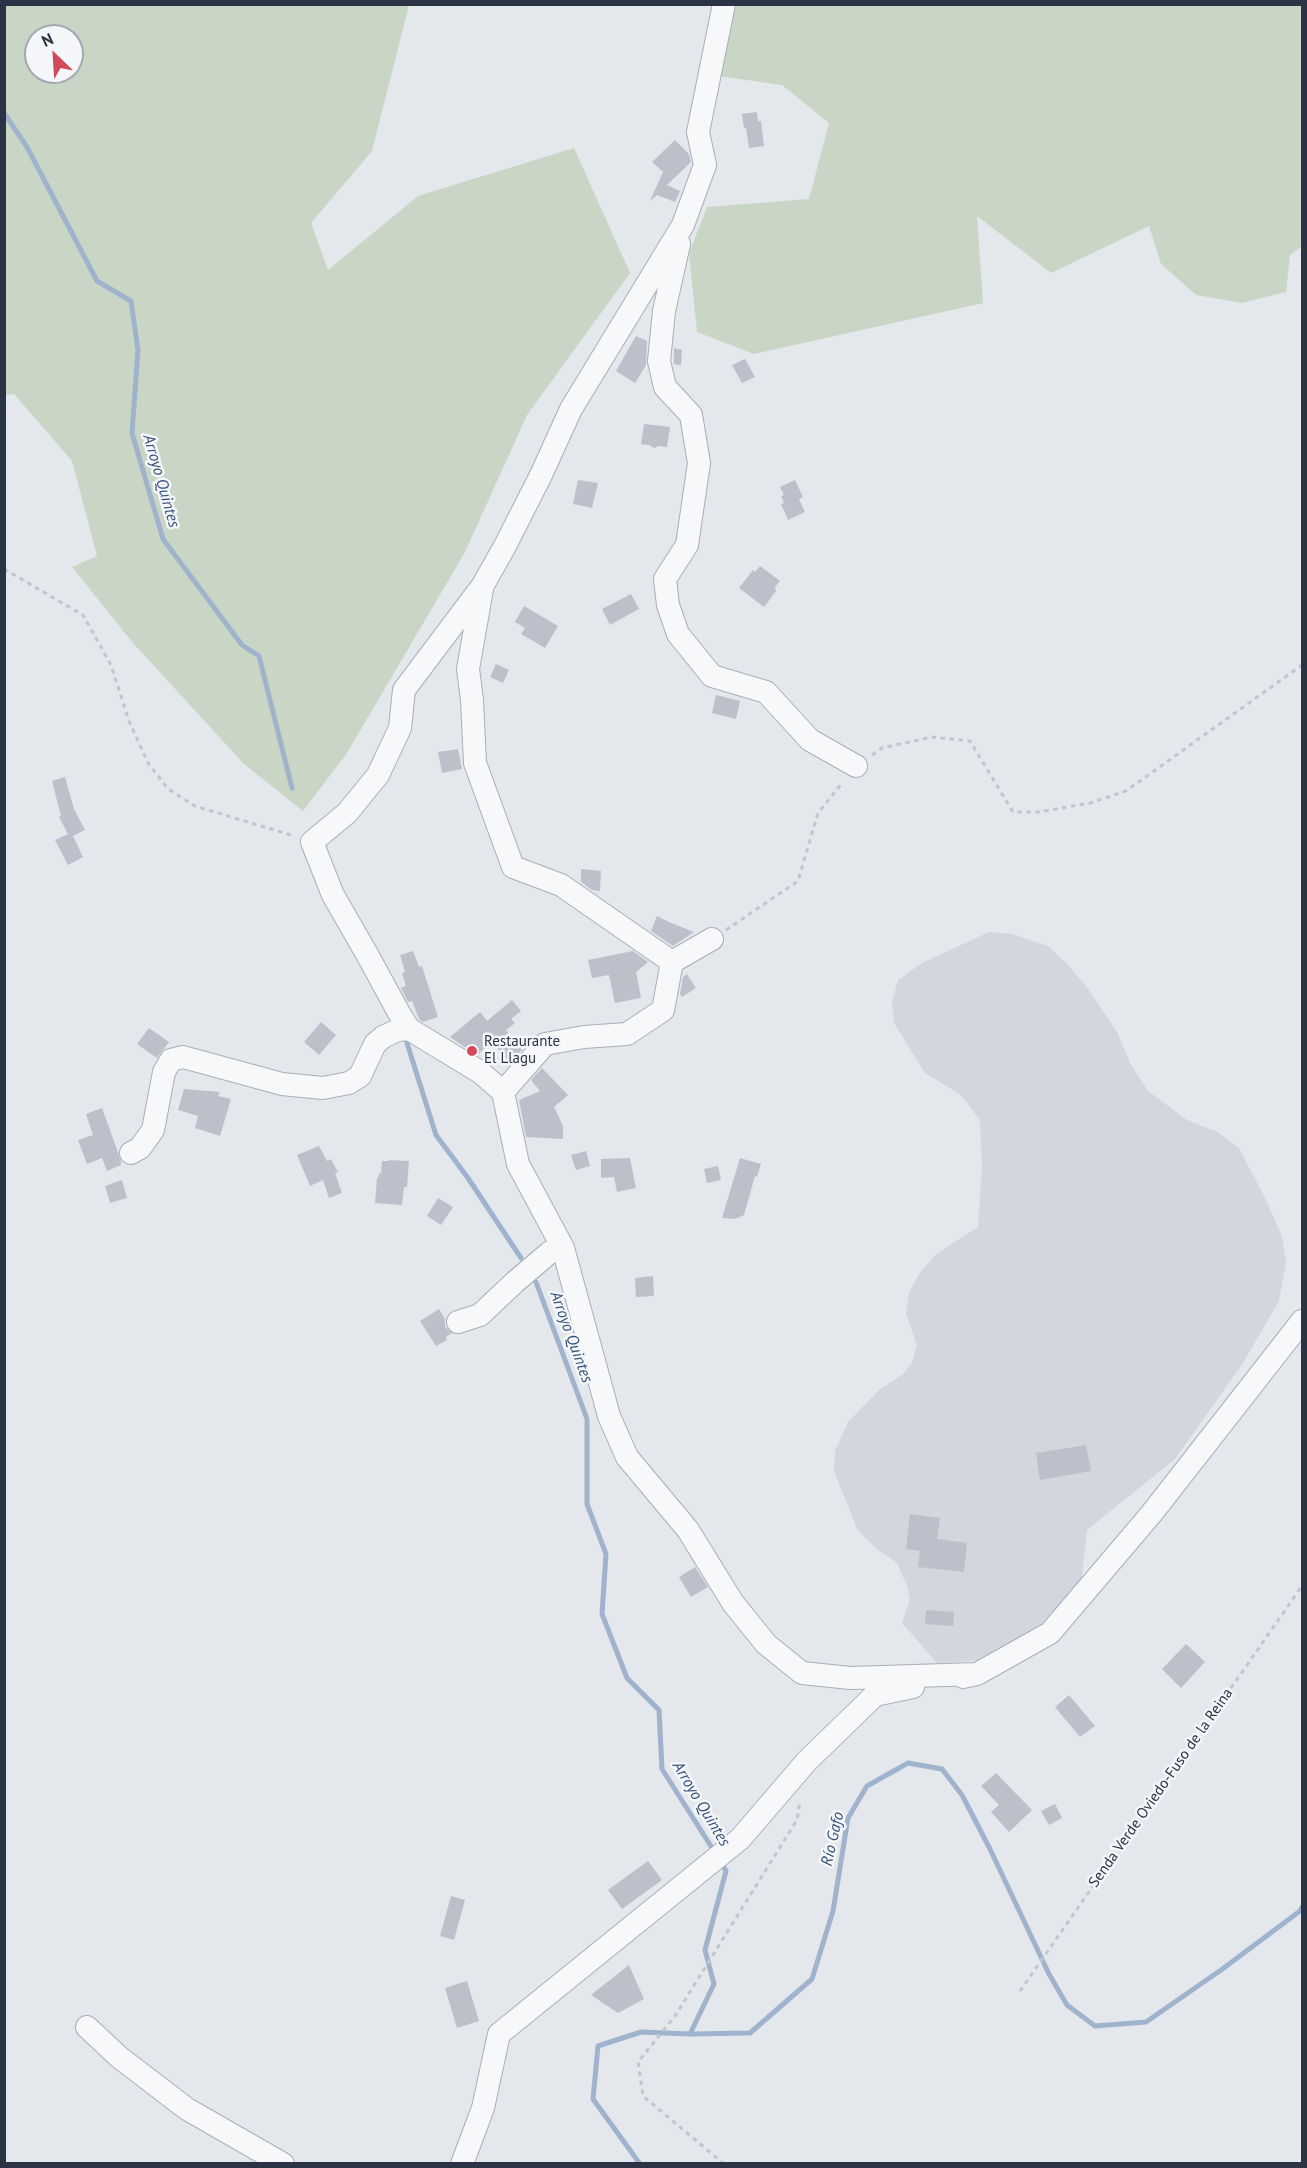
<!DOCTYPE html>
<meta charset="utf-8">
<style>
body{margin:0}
#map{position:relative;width:1307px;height:2168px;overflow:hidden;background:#e4e7ec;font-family:"PT Sans",sans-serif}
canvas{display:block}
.frame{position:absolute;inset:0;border:6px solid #2b3445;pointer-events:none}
.north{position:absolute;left:24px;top:24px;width:60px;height:60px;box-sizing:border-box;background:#f4f6f9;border:2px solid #a4a8b1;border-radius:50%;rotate:335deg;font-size:16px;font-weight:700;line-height:24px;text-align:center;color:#2b3445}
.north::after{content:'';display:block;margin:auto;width:21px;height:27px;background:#d1495b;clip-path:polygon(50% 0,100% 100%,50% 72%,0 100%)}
</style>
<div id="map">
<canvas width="1307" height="2168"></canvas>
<div class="frame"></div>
<div class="north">N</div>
</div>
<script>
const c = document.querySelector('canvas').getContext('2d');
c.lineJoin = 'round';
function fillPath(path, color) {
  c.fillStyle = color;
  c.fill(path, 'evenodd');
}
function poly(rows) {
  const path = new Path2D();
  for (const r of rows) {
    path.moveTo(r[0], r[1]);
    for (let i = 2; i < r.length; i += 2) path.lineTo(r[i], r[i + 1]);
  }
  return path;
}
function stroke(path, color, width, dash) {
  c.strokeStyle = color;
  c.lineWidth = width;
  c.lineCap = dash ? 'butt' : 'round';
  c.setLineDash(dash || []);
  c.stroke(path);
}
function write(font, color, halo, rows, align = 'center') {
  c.font = font + ' "PT Sans",sans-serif';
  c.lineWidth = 5;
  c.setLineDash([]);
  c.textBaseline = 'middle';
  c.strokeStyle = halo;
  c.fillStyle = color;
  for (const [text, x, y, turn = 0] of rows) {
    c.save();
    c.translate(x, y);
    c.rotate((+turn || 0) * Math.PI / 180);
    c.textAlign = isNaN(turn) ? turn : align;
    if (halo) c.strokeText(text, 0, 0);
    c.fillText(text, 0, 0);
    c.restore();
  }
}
fillPath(poly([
 [989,932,1012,934,1048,946,1066,963,1086,986,1117,1032,1130,1063,1148,1091,1187,1120,1218,1132,1239,1148,1265,1198,1282,1236,1286,1262,1279,1301,1243,1363,1175,1459,1087,1530,1081,1585,1040,1632,986,1660,937,1663,902,1623,910,1600,907,1586,897,1563,878,1550,858,1531,834,1471,835,1451,848,1422,879,1390,903,1374,912,1363,917,1345,906,1314,909,1293,919,1274,936,1254,978,1227,982,1167,980,1120,961,1095,925,1073,894,1023,892,1002,898,980,922,963]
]), '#d2d6de');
fillPath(poly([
 [5,4,409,5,372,151,311,223,328,270,418,196,574,148,630,273,527,415,465,552,347,753,303,811,244,764,133,643,72,567,97,556,72,461,14,394,5,395],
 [36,36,72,36,72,72,36,72],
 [732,5,1302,5,1302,246,1290,255,1286,292,1242,303,1196,295,1161,264,1149,226,1051,273,977,216,983,303,754,354,697,332,689,253,707,207,809,199,829,123,782,85,719,76]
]), '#c9d6c5');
stroke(poly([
 [4,113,27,147,97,281,131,301,138,350,132,433,163,539,242,645,259,656,292,788],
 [407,1043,436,1135,468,1178,521,1258],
 [536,1282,587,1419,587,1504,606,1554,602,1614,627,1678,659,1710,662,1769,714,1851],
 [690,2034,714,1984,705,1950,726,1871,721,1862],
 [640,2164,593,2099,598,2046,641,2032,690,2034,750,2033,812,1979,833,1911,848,1818,867,1786,908,1763,942,1769,962,1795,990,1849,1049,1974,1067,2005,1095,2026,1146,2022,1221,1970,1300,1911,1302,1907]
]), '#9fb4cc', 5);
fillPath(poly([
 [757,112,758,121,761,121,764,146,749,148,746,128,744,128,742,114],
 [675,140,689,154,691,162,667,185,680,191,675,202,657,195,650,201,663,172,652,162],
 [636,336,647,341,646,365,635,383,616,371],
 [674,348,682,350,681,365,674,364],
 [745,359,755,377,742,383,732,365],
 [644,424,670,427,667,447,659,446,654,448,649,445,641,444],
 [578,480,598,483,592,508,573,504],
 [795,480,803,497,799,499,805,512,788,520,781,504,784,503,781,496,784,495,780,487],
 [760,566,780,581,775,587,776,591,764,607,739,588,753,570,755,572],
 [631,594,639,609,610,625,602,609],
 [524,606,558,626,545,648,521,634,525,628,515,622],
 [496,664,509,670,503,683,490,677],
 [716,695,740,701,736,719,712,713],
 [458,749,462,769,442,773,438,752],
 [65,777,74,809,85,830,73,836,83,857,68,865,55,840,68,834,59,817,61,816,52,781],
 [581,869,601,871,600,891,592,890,581,882],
 [657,916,669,922,694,932,673,946,651,931],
 [413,951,419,967,422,966,438,1017,423,1022,419,1019,412,1001,408,1002,401,988,406,986,402,973,405,972,400,955],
 [633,951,648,962,636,972,641,998,615,1003,609,975,592,978,588,960],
 [687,974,696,988,682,997,680,994,683,977],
 [512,1000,521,1011,511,1019,515,1023,506,1030,522,1050,510,1063,492,1042,477,1055,450,1037,480,1012,487,1021],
 [321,1022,336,1035,319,1055,304,1042],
 [149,1028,169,1042,157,1058,137,1044],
 [542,1068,568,1095,554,1107,563,1126,563,1139,526,1137,519,1100,540,1091,531,1080],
 [184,1089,220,1092,218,1096,231,1099,220,1136,195,1128,198,1116,178,1110],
 [102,1108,121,1161,121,1165,107,1171,102,1158,87,1164,78,1140,93,1135,86,1114],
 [319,1146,327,1161,331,1159,338,1172,335,1173,342,1193,329,1198,323,1180,310,1186,297,1155],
 [586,1151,590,1166,576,1170,571,1155],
 [630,1158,636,1188,617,1192,614,1177,601,1178,601,1159],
 [740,1158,761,1164,757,1177,755,1176,744,1215,735,1219,722,1218],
 [389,1160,409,1161,407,1187,404,1187,402,1205,375,1203,377,1178,378,1178,379,1173,381,1174,382,1161,389,1161],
 [718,1166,721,1180,707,1183,704,1169],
 [122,1180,127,1198,110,1203,105,1186],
 [438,1198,453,1207,441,1225,427,1216],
 [653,1276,654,1296,636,1297,635,1278],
 [439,1309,445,1319,445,1327,452,1333,446,1337,447,1340,436,1346,420,1321],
 [1086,1445,1091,1471,1040,1480,1036,1453],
 [910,1514,940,1518,937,1539,967,1543,964,1572,918,1567,920,1551,906,1549],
 [695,1567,708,1587,691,1597,679,1577],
 [926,1610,954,1612,953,1626,925,1624],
 [1186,1644,1205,1662,1181,1688,1162,1669],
 [1069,1695,1095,1726,1080,1737,1055,1707],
 [996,1773,1032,1810,1009,1832,991,1812,999,1805,981,1786],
 [1055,1804,1062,1818,1049,1825,1041,1811],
 [648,1861,662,1880,622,1909,608,1890],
 [451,1896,465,1900,454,1940,440,1936],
 [629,1965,644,1999,618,2013,591,1995],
 [467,1981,479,2021,457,2028,445,1988]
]), '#bbc0ca');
const minor = poly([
 [724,4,698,132,705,165,683,225,571,409,541,475,505,546,483,585,404,690,400,728,378,775,347,813,312,842,333,895,368,956,399,1013,409,1029,480,1072,503,1092,518,1164,563,1248,609,1416,627,1457,688,1530,733,1603,766,1644,802,1673,850,1678,977,1674],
 [679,244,664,311,659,361,665,387,691,415,699,463,687,545,665,579,668,605,678,634,712,676,766,692,810,740,856,766],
 [482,589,468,669,472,700,475,763,513,867,561,885,672,962],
 [503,1092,545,1044,584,1037,627,1034,663,1010,672,962,712,939],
 [131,1153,140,1148,153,1130,164,1072,171,1060,183,1057,282,1084,323,1088,349,1083,360,1076,375,1044,383,1037,398,1030,409,1029],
 [458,1322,480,1315,515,1282,549,1253,561,1246],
 [963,1677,977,1674,1050,1633,1152,1513,1302,1321],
 [87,2027,119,2057,187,2109,283,2164],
 [462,2164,483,2108,499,2034,740,1839,807,1761,875,1695,913,1687]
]);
stroke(minor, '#a9aeb7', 24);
stroke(poly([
 [4,569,83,615,111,665,129,721,148,763,168,789,195,806,294,836],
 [872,755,882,748,932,737,970,741,1013,812,1039,812,1090,803,1126,791,1302,665],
 [726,930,798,881,818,813,843,782],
 [1020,1991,1302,1586],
 [724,2164,643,2096,638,2062,675,2016,797,1820,800,1801]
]), '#c2c5cb', 3, [4.5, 4.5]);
stroke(minor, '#f7f8fa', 22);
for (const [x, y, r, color] of [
 [472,1051,6,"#d1495b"]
]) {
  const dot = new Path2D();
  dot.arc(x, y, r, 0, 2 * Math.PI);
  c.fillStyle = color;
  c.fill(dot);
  stroke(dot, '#f4f6f9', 2);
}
write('15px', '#2b3445', '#f4f6f9', [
 ["Restaurante",484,1042],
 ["El Llagu",484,1059]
], 'left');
write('15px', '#2b3445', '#f4f6f9', [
 ["Senda Verde Oviedo-Fuso de la Reina",1161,1788,-55]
]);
write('italic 16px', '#34527a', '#f4f6f9', [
 ["Arroyo Quintes",161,481,74],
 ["Arroyo Quintes",571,1337,70],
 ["Arroyo Quintes",701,1804,59],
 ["Río Gafo",833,1839,-77]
]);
</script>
